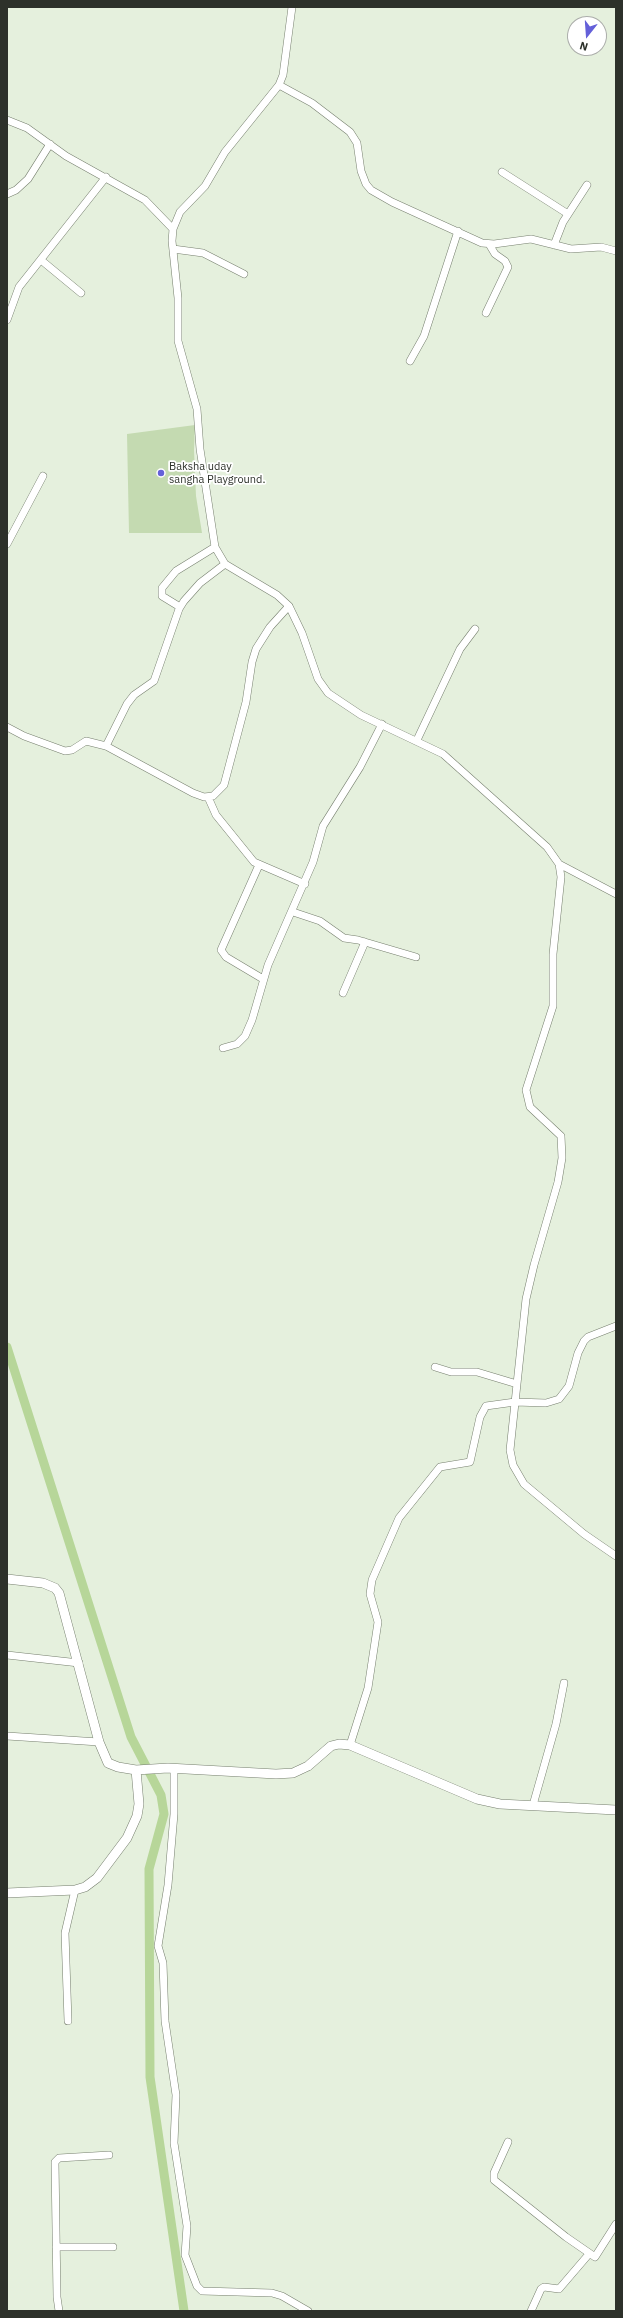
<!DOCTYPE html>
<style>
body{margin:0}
#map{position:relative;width:623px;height:2318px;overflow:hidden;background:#e5f0dd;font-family:"IBM Plex Sans",sans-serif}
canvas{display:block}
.frame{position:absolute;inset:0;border:8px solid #2d312a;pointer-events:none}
.north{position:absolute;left:567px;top:16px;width:40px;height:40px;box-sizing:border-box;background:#fff;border:1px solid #abadaa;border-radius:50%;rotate:197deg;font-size:11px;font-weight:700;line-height:16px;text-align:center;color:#2d312a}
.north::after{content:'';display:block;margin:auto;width:14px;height:18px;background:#6460d9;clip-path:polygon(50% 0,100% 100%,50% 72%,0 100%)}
</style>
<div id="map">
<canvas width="623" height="2318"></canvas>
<div class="frame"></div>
<div class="north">N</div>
</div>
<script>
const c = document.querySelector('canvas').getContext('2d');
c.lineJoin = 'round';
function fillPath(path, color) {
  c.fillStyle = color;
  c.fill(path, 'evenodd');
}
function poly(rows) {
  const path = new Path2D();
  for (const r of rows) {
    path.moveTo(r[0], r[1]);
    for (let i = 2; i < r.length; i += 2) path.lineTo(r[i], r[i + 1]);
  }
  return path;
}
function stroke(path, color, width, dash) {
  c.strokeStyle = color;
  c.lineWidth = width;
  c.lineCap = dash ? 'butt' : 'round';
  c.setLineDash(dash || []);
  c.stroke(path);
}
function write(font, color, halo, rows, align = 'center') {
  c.font = font + ' "IBM Plex Sans",sans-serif';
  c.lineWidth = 3.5;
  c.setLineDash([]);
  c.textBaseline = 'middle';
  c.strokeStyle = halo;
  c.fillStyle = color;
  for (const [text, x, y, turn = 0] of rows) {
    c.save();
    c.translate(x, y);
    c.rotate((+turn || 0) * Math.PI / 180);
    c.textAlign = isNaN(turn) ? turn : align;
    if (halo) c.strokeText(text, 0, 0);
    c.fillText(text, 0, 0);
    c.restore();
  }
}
fillPath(poly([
 [195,425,194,450,196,496,202,533,129,533,127,434]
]), '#c4dab1');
stroke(poly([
 [7,1347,131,1737,161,1795,164,1814,149,1869,150,2077,184,2311]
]), '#b7d699', 9);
const minor = poly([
 [292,7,283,75,279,85,225,152,205,186,180,212,173,229,172,241,178,298,178,341,197,409,200,449,215,547,225,564,277,595,289,606,302,633,318,679,328,693,361,715,443,754,547,847,559,864,561,877,553,954,553,1006,526,1090,530,1107,561,1136,562,1158,558,1182,534,1265,526,1299,510,1450,513,1465,524,1484,584,1534,616,1556],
 [279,85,312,103,350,132,357,143,361,171,366,184,371,190,392,202,482,243,494,244,531,239,571,249,601,247,616,251],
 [7,120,27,128,66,156,145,200,173,229],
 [502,172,568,214],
 [7,194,16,190,28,179,50,144],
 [554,245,563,222,587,185],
 [173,249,203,253,244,274],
 [41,260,81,293],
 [486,313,508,267,505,261,495,254,489,244],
 [7,320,19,287,106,177],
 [410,361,424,336,458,231],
 [7,544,43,476],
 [180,607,162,596,162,588,176,571,215,547],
 [7,727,24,736,65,751,72,750,86,741,106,746,193,793,204,797,213,796,224,785,246,702,252,662,256,649,270,627,289,606],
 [417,740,460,649,475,629],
 [106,746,127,704,134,695,154,681,179,609,184,601,200,583,225,564],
 [208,797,216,815,254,862,305,884],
 [559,864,616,894],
 [259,865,221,950,226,957,263,979],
 [293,912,320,921,344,938,358,940,416,957],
 [343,993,365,942],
 [223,1048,237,1044,245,1036,252,1020,268,965,313,862,323,826,360,767,382,724],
 [435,1367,451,1372,477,1372,517,1384],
 [7,1655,79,1663],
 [7,1736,99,1742],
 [350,1745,368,1688,378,1622,370,1594,372,1580,399,1518,440,1467,470,1462,480,1417,486,1406,515,1402,546,1403,559,1399,569,1386,578,1353,584,1341,588,1337,616,1326],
 [174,1768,174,1814,168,1885,158,1946,163,1963,165,2021,176,2095,174,2143,187,2226,185,2255,197,2286,202,2291,272,2293,282,2296,308,2311],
 [533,1805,556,1724,564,1683],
 [68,2021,65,1933,75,1890],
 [508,2142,494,2173,494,2180,566,2237,595,2257,616,2224],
 [56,2247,113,2247],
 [59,2311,57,2297,55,2162,59,2158,109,2155],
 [531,2311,541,2289,544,2287,559,2289,589,2254]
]);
const tertiary = poly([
 [7,1579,43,1583,55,1588,59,1593,99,1742,108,1763,118,1767,136,1770,168,1768,276,1774,293,1773,308,1766,331,1746,339,1744,350,1745,477,1799,500,1804,616,1810],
 [7,1893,75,1890,85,1887,97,1878,127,1838,137,1816,139,1804,136,1770]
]);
stroke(minor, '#767f6e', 8);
stroke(tertiary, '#767f6e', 10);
stroke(minor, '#fff', 7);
stroke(tertiary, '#fff', 9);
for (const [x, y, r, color] of [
 [161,473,4,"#6460d9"]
]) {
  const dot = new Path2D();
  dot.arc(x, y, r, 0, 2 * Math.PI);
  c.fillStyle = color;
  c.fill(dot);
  stroke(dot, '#fff', 1.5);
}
write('11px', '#2d312a', '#fff', [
 ["Baksha uday",169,467],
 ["sangha Playground.",169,480]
], 'left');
</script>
